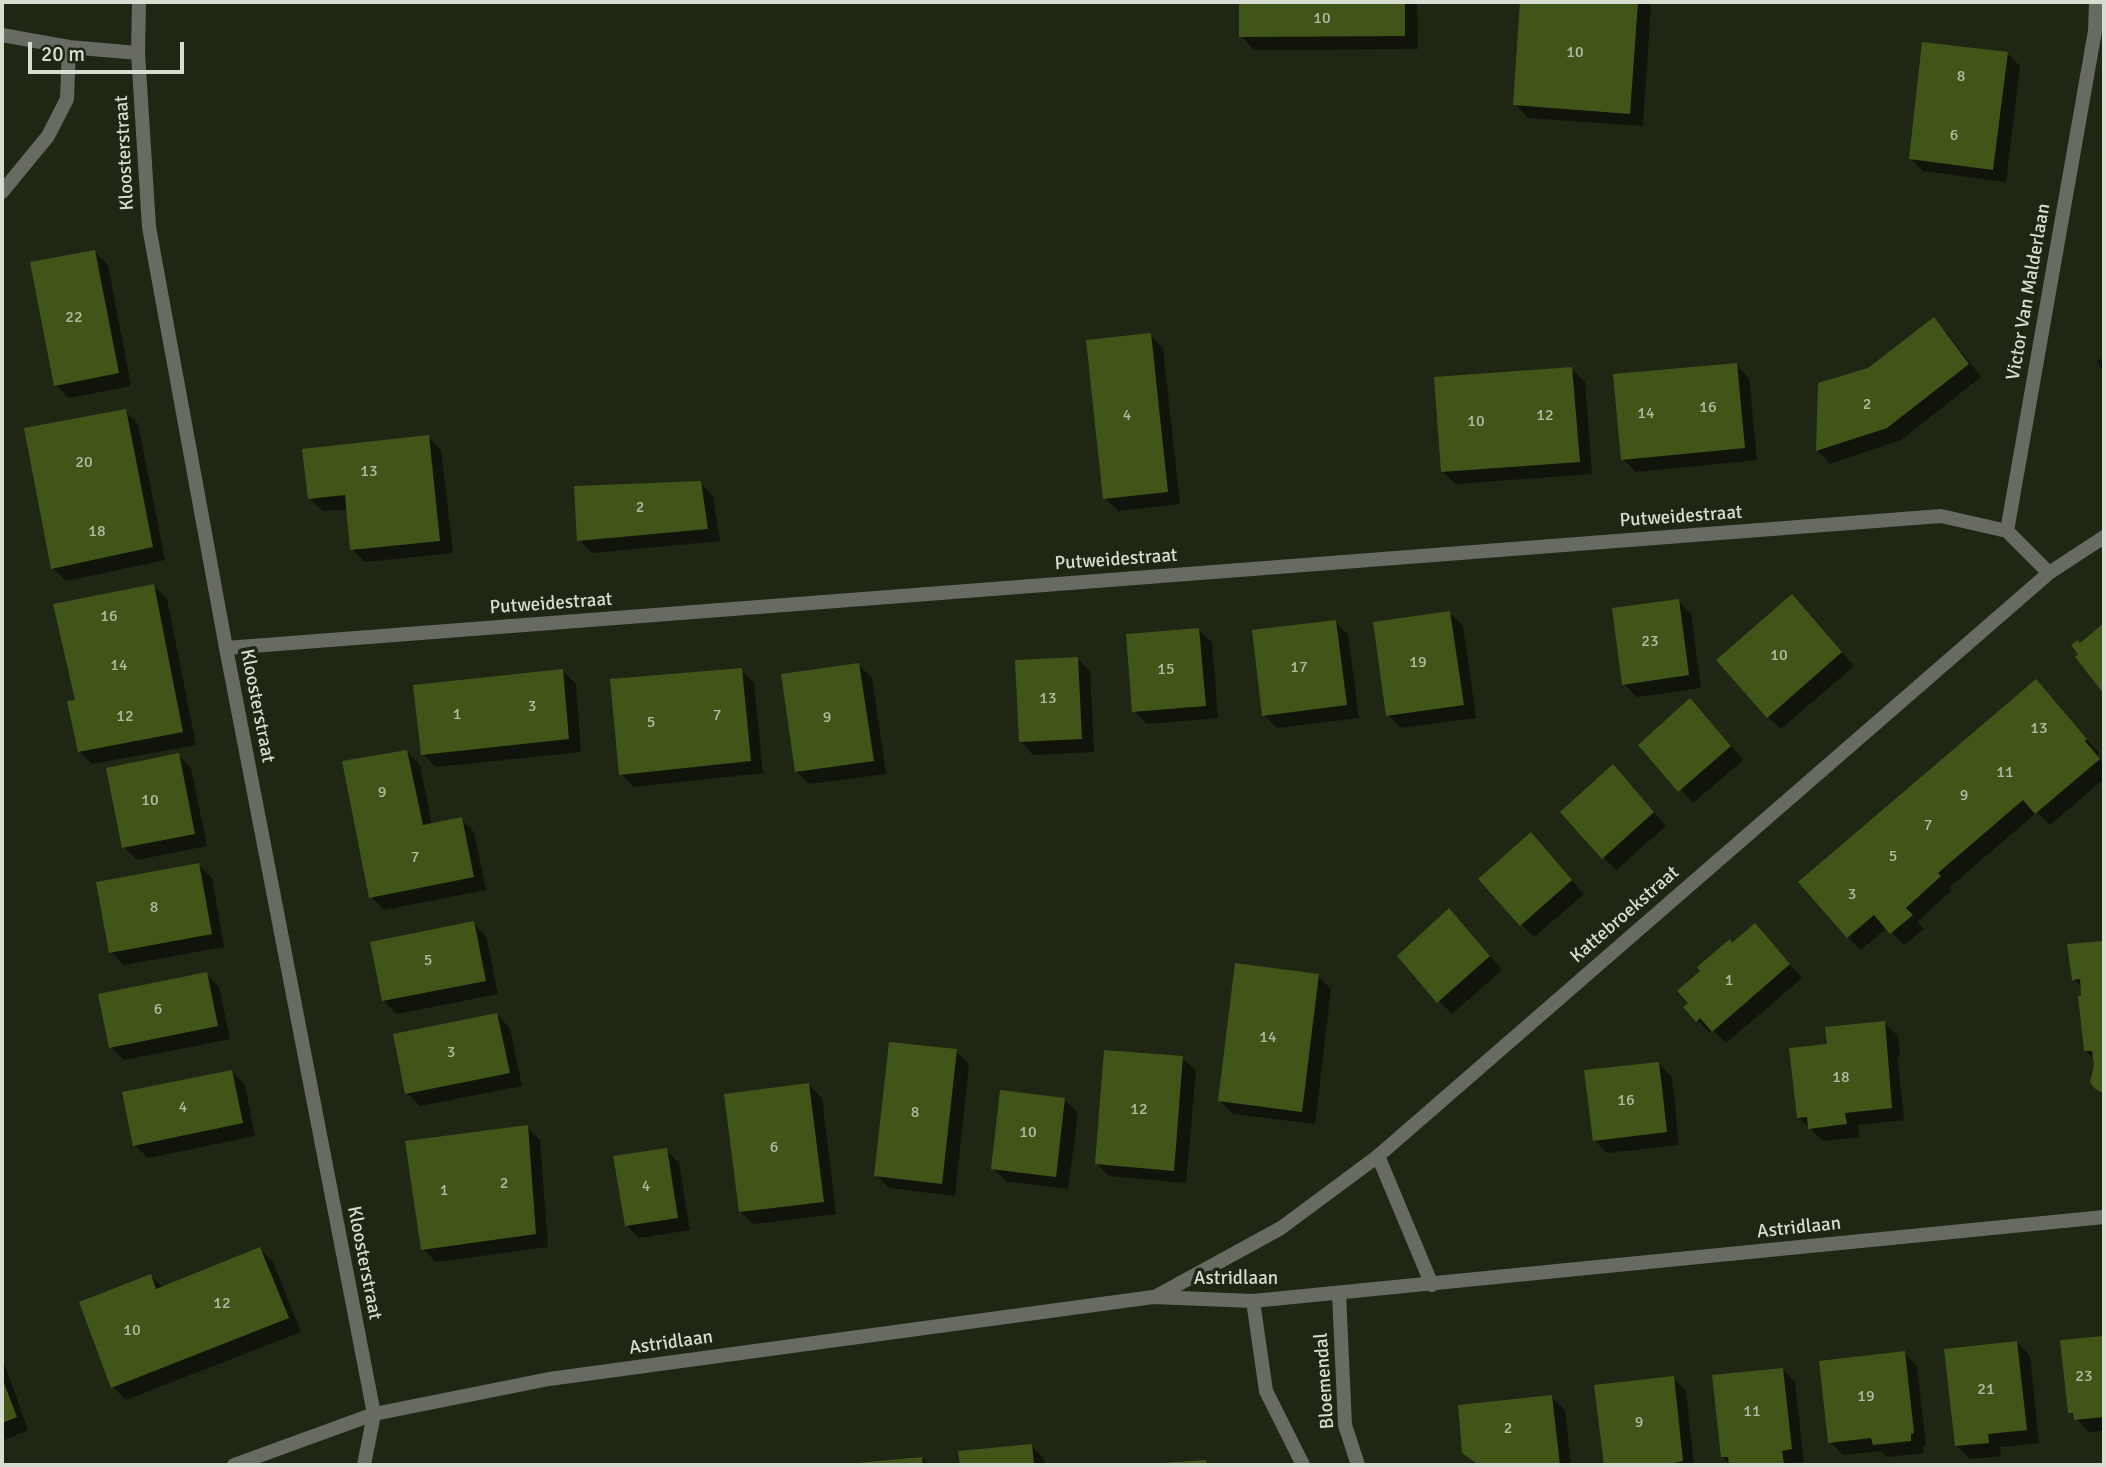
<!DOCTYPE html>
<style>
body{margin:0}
#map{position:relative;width:2106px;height:1467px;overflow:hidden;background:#1f2613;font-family:Signika,sans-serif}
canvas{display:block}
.frame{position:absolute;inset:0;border:4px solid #d8ddd1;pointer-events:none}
.scale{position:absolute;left:28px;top:42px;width:156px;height:32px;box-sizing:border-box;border:4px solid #d8ddd1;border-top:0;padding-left:9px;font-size:21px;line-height:24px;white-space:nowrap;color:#d8ddd1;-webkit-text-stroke:5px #1f2613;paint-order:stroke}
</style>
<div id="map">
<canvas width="2106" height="1467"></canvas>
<div class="frame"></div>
<div class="scale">20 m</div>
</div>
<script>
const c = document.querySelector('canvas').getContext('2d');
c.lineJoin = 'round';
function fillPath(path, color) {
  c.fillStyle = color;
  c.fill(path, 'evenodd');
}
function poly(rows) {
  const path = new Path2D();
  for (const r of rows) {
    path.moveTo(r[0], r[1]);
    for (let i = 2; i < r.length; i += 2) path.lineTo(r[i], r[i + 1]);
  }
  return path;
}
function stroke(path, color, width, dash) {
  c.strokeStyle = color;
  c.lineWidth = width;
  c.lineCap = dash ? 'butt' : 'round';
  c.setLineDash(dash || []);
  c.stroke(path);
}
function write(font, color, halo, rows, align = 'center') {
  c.font = font + ' Signika,sans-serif';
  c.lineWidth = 7;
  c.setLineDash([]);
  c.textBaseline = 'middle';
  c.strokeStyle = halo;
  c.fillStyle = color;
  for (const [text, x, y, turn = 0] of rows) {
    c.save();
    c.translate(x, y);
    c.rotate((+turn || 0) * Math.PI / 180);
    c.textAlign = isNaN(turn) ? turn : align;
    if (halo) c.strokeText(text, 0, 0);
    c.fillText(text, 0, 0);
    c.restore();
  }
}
fillPath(poly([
 [1241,2,1417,2,1418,49,1254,50,1241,36],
 [1521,2,1651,2,1643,126,1528,118,1515,104],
 [2007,53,2020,66,2006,182,1923,171,1910,158],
 [95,252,108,265,131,386,69,398,56,385],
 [1933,320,1946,332,1981,377,1901,440,1830,464,1818,451,1819,384,1869,370],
 [1150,335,1163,348,1180,504,1118,511,1105,498],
 [2104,357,2104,375,2097,361],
 [1736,365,1749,378,1757,460,1636,472,1623,459],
 [1572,369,1585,382,1592,474,1456,484,1442,471],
 [125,411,138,424,165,560,66,581,53,568],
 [428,437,441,450,453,553,365,562,352,549,348,509,323,511,309,498],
 [700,482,713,496,720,541,592,553,579,540],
 [154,586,167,599,196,745,92,764,79,751],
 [1678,601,1691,614,1701,688,1637,697,1624,684],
 [1804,610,1854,666,1781,729,1768,717],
 [1450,613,1463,626,1476,718,1401,728,1388,715],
 [1335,622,1348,635,1359,718,1277,728,1264,715],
 [1199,630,1212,643,1218,718,1147,724,1134,711],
 [1077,658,1090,671,1094,752,1033,755,1020,741],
 [859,665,872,678,886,774,809,784,796,771],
 [741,670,754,683,763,773,634,787,621,774],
 [563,671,576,684,581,752,436,767,423,754],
 [2049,695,2099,753,2097,755,2104,765,2104,779,2050,825,2037,812,1950,887,1952,890,1917,922,1924,929,1904,945,1887,928,1861,950,1848,937],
 [1703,713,1743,760,1693,803,1640,745],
 [407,752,420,765,432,825,461,819,474,832,486,890,384,910,371,897],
 [178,755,191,768,207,846,137,860,124,847],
 [1626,779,1666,826,1616,870,1603,857],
 [1531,834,1584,894,1534,937,1521,924],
 [198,865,212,878,224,947,124,965,111,952],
 [473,923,486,936,498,994,397,1014,384,1001],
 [1461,923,1502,970,1452,1014,1439,1001],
 [1767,939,1802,978,1726,1043,1714,1031,1710,1033,1697,1020,1732,944],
 [2104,943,2104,1096,2095,1087,2095,1060,2086,1051,2082,988,2074,979,2069,946],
 [206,974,219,987,230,1039,124,1060,111,1047],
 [1318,976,1331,989,1315,1124,1233,1114,1220,1101],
 [497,1015,510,1028,522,1086,420,1106,407,1093],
 [1884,1023,1898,1036,1900,1055,1897,1056,1904,1120,1858,1125,1859,1137,1823,1141,1799,1118,1829,1046],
 [956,1051,969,1064,955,1196,889,1188,876,1175],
 [1182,1058,1196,1071,1186,1183,1109,1176,1096,1163],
 [1659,1064,1672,1077,1679,1145,1607,1153,1594,1140],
 [232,1072,245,1085,255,1136,148,1158,135,1145],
 [809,1085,822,1098,836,1214,753,1224,740,1211],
 [1065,1100,1078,1113,1068,1189,1006,1181,993,1168],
 [527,1127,540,1140,548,1247,436,1262,423,1249],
 [666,1150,679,1163,690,1230,639,1238,626,1225],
 [260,1249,273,1262,301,1332,126,1400,113,1387,151,1276,163,1288],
 [2104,1337,2104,1431,2089,1432,2070,1412,2062,1342],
 [2017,1342,2030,1356,2039,1443,2000,1447,2001,1456,1970,1459,1957,1446],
 [1904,1353,1917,1366,1926,1446,1923,1447,1924,1453,1887,1457,1881,1451,1843,1455,1830,1442],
 [2,1357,28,1430,2,1441],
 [1782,1369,1795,1382,1804,1462,1794,1463,1795,1465,1731,1465,1723,1457],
 [1673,1378,1686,1391,1694,1465,1605,1465,1596,1386],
 [1552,1397,1565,1410,1571,1465,1478,1465,1464,1452],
 [1031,1445,1044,1459,1045,1465,962,1465,960,1453],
 [922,1458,929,1465,858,1465]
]), '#0007');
fillPath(poly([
 [1239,2,1405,2,1405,36,1239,37],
 [1520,2,1638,2,1630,114,1513,105],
 [1922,42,2008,52,1993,170,1909,159],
 [95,250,119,373,54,386,30,262],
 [1934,317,1969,364,1887,428,1816,451,1818,383,1868,368],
 [1151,333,1168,492,1103,499,1086,340],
 [1737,363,1745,448,1621,460,1613,374],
 [1572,367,1580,462,1441,472,1434,377],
 [126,409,153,547,51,569,24,428],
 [429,435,440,541,350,550,345,495,308,499,302,449],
 [701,481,708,529,577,541,574,486],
 [154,584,183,732,78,752,67,701,75,700,53,604],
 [1792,594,1842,652,1767,718,1716,660],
 [1679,599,1689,675,1622,685,1612,608],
 [1450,611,1464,705,1386,716,1373,622],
 [1336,620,1347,705,1262,716,1252,630],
 [2104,623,2104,694,2075,657,2078,654,2071,645,2078,640,2080,643],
 [1199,628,1206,706,1132,712,1126,634],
 [1078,657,1082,739,1019,742,1015,660],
 [859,663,874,761,795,772,781,674],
 [742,668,751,761,619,775,610,679],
 [563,669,569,739,421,755,413,685],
 [2036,679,2087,739,2085,741,2100,759,2035,814,2023,800,2009,812,1938,873,1941,876,1906,908,1913,915,1890,934,1874,915,1847,938,1798,882],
 [1690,698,1731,746,1678,792,1638,745],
 [407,750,423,825,462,817,474,877,369,898,342,761],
 [179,753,195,834,122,848,106,768],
 [1613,764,1654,812,1602,859,1560,812],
 [1531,832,1572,880,1520,926,1478,879],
 [199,863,212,934,109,953,96,882],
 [1449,908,1490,956,1437,1003,1397,956],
 [474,921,486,981,382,1001,370,942],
 [1755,923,1790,964,1712,1032,1700,1018,1696,1022,1683,1007,1688,1003,1677,991,1700,971,1697,967,1730,939,1732,943],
 [2104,941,2104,1093,2102,1093,2094,1088,2090,1082,2094,1065,2092,1051,2084,1051,2078,996,2081,996,2080,979,2072,980,2067,944],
 [1235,963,1319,974,1302,1112,1218,1101],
 [207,972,218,1026,109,1048,98,994],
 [497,1013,510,1073,405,1094,393,1034],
 [1885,1021,1892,1108,1845,1113,1847,1124,1808,1129,1807,1117,1797,1118,1789,1048,1827,1044,1825,1027],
 [889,1042,957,1049,942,1184,874,1176],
 [1104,1050,1183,1056,1174,1171,1095,1164],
 [1659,1062,1667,1132,1593,1141,1584,1070],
 [232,1070,243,1123,133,1146,122,1092],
 [809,1083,824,1202,739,1212,724,1094],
 [1000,1090,1065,1098,1056,1177,991,1169],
 [528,1125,536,1234,421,1250,405,1141],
 [667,1148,678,1218,625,1226,613,1156],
 [260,1247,289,1318,111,1388,79,1302,151,1274,156,1289],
 [2104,1336,2104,1417,2074,1420,2073,1413,2068,1413,2060,1340],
 [2017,1341,2027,1430,1988,1434,1989,1443,1955,1446,1944,1349],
 [1905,1351,1914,1433,1911,1434,1911,1441,1873,1445,1871,1438,1828,1443,1819,1361],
 [1783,1368,1792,1449,1782,1451,1784,1465,1729,1465,1728,1457,1721,1457,1712,1375],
 [1674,1376,1683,1461,1665,1465,1604,1465,1594,1385],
 [2,1378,17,1417,2,1423],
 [1552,1395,1560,1465,1479,1465,1462,1453,1458,1405],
 [1032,1444,1034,1465,960,1465,958,1451],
 [922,1457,923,1465,859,1465,858,1463],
 [1206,1460,1207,1465,1163,1465,1163,1463]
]), '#425519');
stroke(poly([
 [1378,1156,1432,1285]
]), '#676b61', 14);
stroke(poly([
 [139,2,138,53,149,227,226,648,374,1414,364,1465],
 [2,35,69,47,138,53],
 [2,192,48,136,67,99,69,47],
 [2049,573,2007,531,2095,31,2096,2],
 [226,648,1941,516,2007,531],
 [1339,1293,1345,1425,1358,1465],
 [1155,1297,1281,1228,1378,1156,2049,573,2104,537],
 [1253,1301,1266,1391,1303,1465],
 [234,1465,374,1414,549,1379,1153,1297,1253,1301,2104,1217]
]), '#676b61', 14);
write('16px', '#b2bba3', null, [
 ["10",1322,19],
 ["10",1575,53],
 ["8",1961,77],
 ["6",1954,136],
 ["22",74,318],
 ["2",1867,405],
 ["16",1708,408],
 ["14",1646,414],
 ["4",1127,416],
 ["12",1545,416],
 ["10",1476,422],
 ["20",84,463],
 ["13",369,472],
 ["2",640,508],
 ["18",97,532],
 ["16",109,617],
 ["23",1650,642],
 ["10",1779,656],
 ["19",1418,663],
 ["14",119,666],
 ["17",1299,668],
 ["15",1166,670],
 ["13",1048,699],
 ["3",532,707],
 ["1",457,715],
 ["7",717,716],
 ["12",125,717],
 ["9",827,718],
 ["5",651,723],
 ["13",2039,729],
 ["11",2005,773],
 ["9",382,793],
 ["9",1964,796],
 ["10",150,801],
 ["7",1928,826],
 ["5",1893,857],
 ["7",415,858],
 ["3",1852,895],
 ["8",154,908],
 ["5",428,961],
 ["1",1729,981],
 ["6",158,1010],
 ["14",1268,1038],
 ["3",451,1053],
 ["18",1841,1078],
 ["16",1626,1101],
 ["4",183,1108],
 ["12",1139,1110],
 ["8",915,1113],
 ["10",1028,1133],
 ["6",774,1148],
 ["2",504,1184],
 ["4",646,1187],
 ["1",444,1191],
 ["12",222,1304],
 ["10",132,1331],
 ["23",2084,1377],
 ["21",1986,1390],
 ["19",1866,1397],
 ["11",1752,1412],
 ["9",1639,1423],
 ["2",1508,1429]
]);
write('19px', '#d8ddd1', '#1f2613', [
 ["Kloosterstraat",125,153,-93],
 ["Victor Van Malderlaan",2029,292,-80],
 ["Putweidestraat",1681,517,-4],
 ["Putweidestraat",1116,560,-4],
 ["Putweidestraat",551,604,-4],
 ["Kloosterstraat",257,706,79],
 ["Kattebroekstraat",1625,915,-41],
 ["Astridlaan",1799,1228,-6],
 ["Kloosterstraat",364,1263,79],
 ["Astridlaan",1236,1279],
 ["Astridlaan",671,1343,-8],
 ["Bloemendal",1325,1381,-94]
]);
</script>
